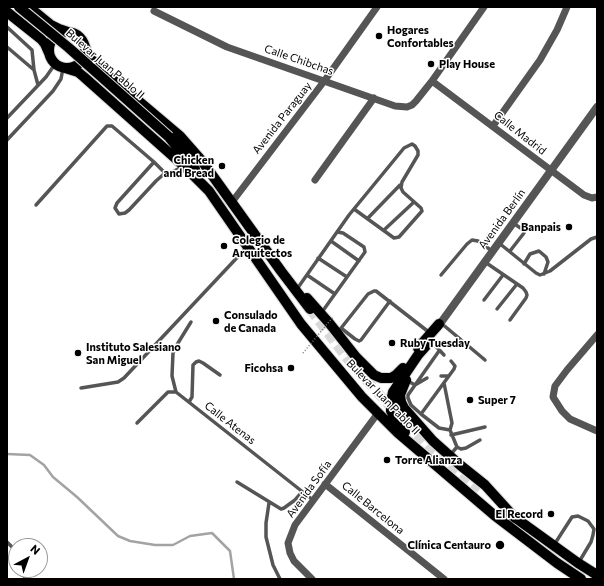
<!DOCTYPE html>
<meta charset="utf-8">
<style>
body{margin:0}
#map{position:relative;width:604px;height:586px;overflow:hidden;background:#fff;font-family:Commissioner,sans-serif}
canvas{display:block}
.frame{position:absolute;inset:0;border:8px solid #000;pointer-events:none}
.north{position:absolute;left:8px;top:538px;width:40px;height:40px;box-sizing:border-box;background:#fff;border:1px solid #999;border-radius:50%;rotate:41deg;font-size:11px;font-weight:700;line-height:16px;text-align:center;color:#000}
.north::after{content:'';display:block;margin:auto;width:14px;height:18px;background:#000;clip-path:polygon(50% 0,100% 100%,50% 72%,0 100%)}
</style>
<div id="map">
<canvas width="604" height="586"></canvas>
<div class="frame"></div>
<div class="north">N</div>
</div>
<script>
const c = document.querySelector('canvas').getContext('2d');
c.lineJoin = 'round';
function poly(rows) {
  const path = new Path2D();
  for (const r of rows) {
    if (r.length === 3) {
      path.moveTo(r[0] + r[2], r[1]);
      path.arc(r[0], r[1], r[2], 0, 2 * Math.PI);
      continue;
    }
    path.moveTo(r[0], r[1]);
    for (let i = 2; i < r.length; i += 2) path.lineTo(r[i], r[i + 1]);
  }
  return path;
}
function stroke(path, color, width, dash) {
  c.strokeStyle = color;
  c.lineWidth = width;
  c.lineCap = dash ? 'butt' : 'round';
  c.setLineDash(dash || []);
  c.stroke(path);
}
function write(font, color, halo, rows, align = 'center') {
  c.font = font + ' Commissioner,sans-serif';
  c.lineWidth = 3;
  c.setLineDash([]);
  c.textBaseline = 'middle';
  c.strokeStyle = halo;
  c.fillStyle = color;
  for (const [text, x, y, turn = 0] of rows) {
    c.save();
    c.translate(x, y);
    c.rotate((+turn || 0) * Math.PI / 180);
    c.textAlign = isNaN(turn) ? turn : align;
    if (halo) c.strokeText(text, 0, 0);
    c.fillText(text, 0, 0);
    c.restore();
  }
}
stroke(poly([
 [7,454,30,455,44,465,53,477,77,497,118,536,130,541,155,545,173,545,190,536,212,533,230,551,234,579]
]), '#a3a3a3', 2.5);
stroke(poly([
 [310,309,349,361,427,447,480,489]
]), '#d9d9d9', 10, [10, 5]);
const primary = poly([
 [29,7,51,25,59,29,68,32],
 [7,12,41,39,45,44,49,53],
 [67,50,18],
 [84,44,87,52,96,65,180,136,202,161,281,271,310,309],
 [65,68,78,72,84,77,184,166,209,191,301,324,362,397,398,433,494,515,557,563,581,579],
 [169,137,195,169],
 [307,298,330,324,356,357,374,375,381,378,391,378,396,375,403,368],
 [418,348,439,324],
 [406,380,400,395,401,402,404,408,433,441,460,465,485,485,515,518],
 [405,432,398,424,391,411,391,401,393,392,418,355,426,346],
 [510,514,578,563,597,575]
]);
stroke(primary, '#dbdbdb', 12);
stroke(poly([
 [7,27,32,50,34,70,38,85],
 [7,47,34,70],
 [7,118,46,77,55,64],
 [7,140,53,91,61,79,63,68],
 [154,162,117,203,115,208,119,214,125,213,129,210,156,181,165,173,170,173,184,166],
 [36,205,107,126,112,126,154,162,165,173],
 [368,218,400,185],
 [384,230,414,202],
 [337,232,349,215,404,148,412,144,415,146,418,151,418,155,402,182,401,188,403,192,421,208,422,211,399,237,394,238,354,209],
 [331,241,359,261],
 [499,243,536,273,540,275,550,271,591,239,597,237],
 [510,251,524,233,522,229,513,223],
 [318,258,347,277],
 [485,262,523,288,526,292,527,295,526,298,510,320],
 [524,264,530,254,539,251,546,257,548,262,544,274],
 [307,275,335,294],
 [441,275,467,244,472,240,478,241,492,251],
 [297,289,337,232,343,233,364,247,365,252,322,312],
 [484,300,503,275],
 [497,309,517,284],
 [441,323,485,360],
 [341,328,355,339,359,341,361,340,390,301],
 [338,332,368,294,374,291,376,291,430,333],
 [430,340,444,355],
 [439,351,408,395,408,398,411,405,421,414,439,428,450,430],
 [441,376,448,376],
 [408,381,415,385,427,378],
 [444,383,452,423,450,430,457,447,450,455],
 [81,388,118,382,124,378,247,247],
 [176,392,172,376,173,353,178,343,191,322],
 [189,402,192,397,193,365,196,362,199,361,203,363,220,375],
 [421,414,454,369,455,366,451,361],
 [137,423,168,392,176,392,313,500],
 [451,435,485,427],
 [457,447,461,449,466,448,480,440],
 [237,482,281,509,284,508,295,500,302,492],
 [269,503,266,523,266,537,273,565,280,579],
 [7,542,16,551],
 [554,545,572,517,578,516,588,521,594,529,593,535,591,542,579,562],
 [16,554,14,563,16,567],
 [18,570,27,579]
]), '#555', 3.5);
stroke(poly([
 [154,11,227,47,395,106,407,107,412,105,416,101,432,81,484,7],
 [432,81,584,195,592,198,597,197],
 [493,126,540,60,557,30,567,7],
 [315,180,374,98],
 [232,202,325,80,377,7],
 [597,335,567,370,555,386,553,397,562,411,570,419,597,431],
 [325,484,444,579],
 [312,579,294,561,290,553,288,543,295,525,378,413]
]), '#555', 7);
stroke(poly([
 [437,328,597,107]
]), '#555', 8);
stroke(primary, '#000', 10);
const primaryBridge = poly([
 [19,7,69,48,169,137]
]);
stroke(primaryBridge, '#dbdbdb', 12, []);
stroke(poly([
 [303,353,333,317]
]), '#777', 1.5, [1, 2]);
stroke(primaryBridge, '#000', 10);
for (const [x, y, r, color] of [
 [379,36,4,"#000"],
 [431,64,4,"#000"],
 [222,166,4,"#000"],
 [569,227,4,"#000"],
 [224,246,4,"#000"],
 [216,321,4,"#000"],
 [392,343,4,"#000"],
 [78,353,4,"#000"],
 [291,368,4,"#000"],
 [470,400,4,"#000"],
 [387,460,4,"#000"],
 [551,514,4,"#000"],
 [500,545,5,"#000"]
]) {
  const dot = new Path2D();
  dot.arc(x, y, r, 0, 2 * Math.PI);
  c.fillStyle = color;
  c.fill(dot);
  stroke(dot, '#fff', 1.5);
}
write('bold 11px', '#000', '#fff', [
 ["Hogares",387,30],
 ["Confortables",387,43],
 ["Play House",439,64],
 ["Chicken",214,160,"right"],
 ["and Bread",214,173,"right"],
 ["Banpais",561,227,"right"],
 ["Colegio de",232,240],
 ["Arquitectos",232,253],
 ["Consulado",224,315],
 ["de Canada",224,328],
 ["Ruby Tuesday",400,343],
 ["Instituto Salesiano",86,347],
 ["San Miguel",86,360],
 ["Ficohsa",283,368,"right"],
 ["Super 7",478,400],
 ["Torre Alianza",395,460],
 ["El Record",543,514,"right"],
 ["Clínica Centauro",491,545,"right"]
], 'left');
write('11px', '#000', '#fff', [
 ["Calle Chibchas",299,60,19],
 ["Bulevar Juan Pablo II",105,64,41],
 ["Avenida Paraguay",282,118,-52],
 ["Calle Madrid",520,133,38],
 ["Avenida Berlín",502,219,-54],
 ["Bulevar Juan Pablo II",383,397,46],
 ["Calle Atenas",230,423,38],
 ["Avenida Sofía",309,489,-54],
 ["Calle Barcelona",373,508,39]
]);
</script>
